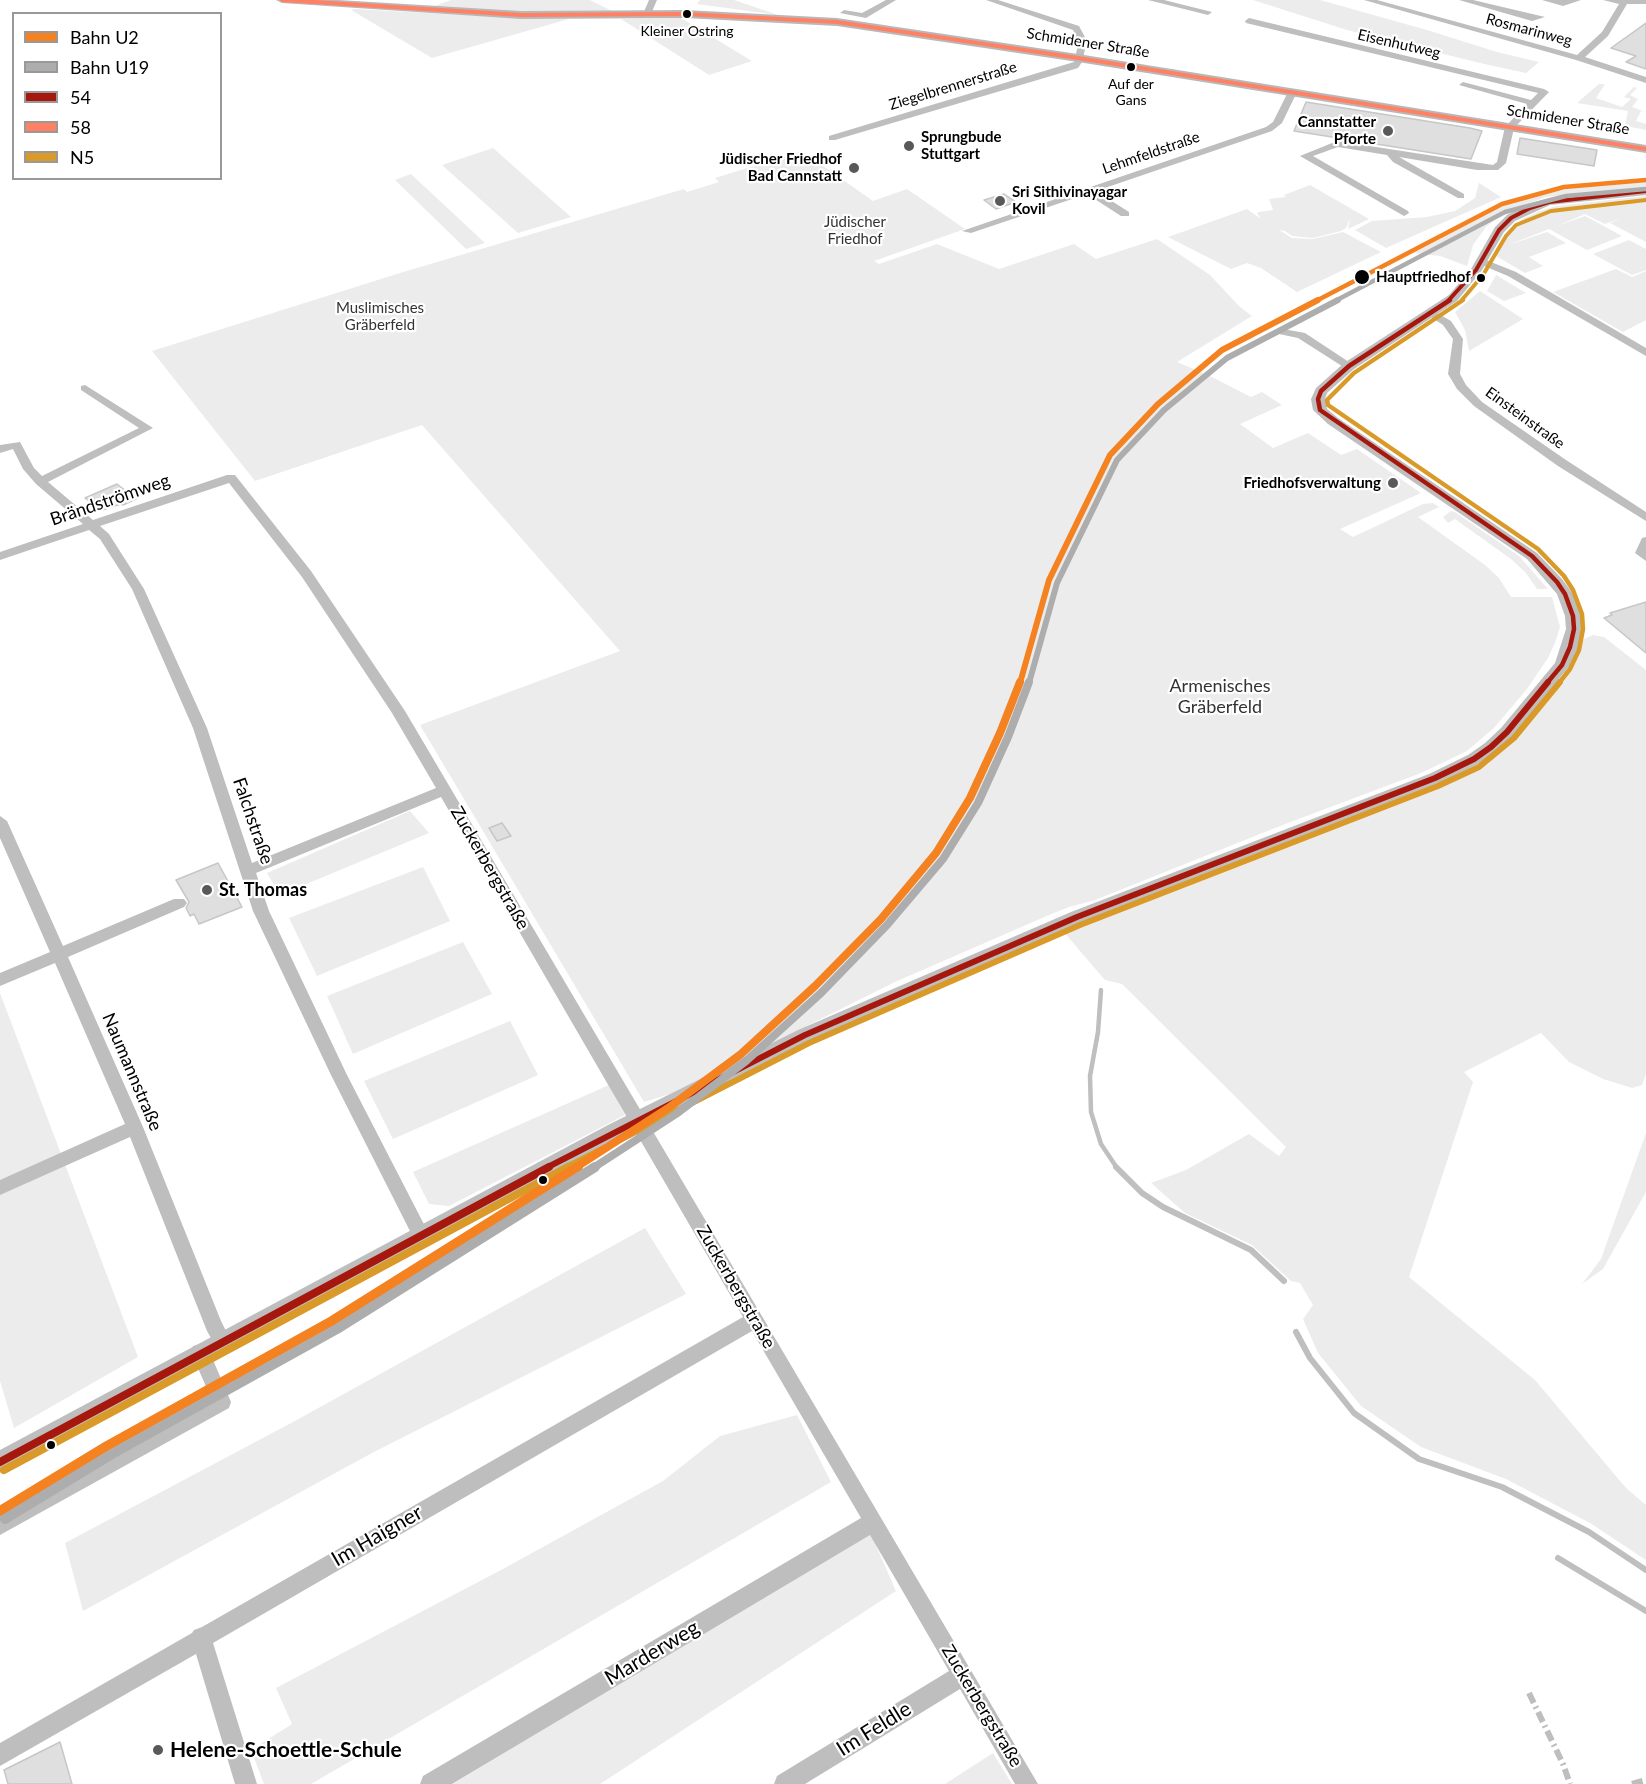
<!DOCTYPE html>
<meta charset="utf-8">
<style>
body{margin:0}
#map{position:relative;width:1646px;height:1784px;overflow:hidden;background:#fff;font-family:Lato,sans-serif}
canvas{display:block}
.legend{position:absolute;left:12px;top:12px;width:210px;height:168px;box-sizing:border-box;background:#fff;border:2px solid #999;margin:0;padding:8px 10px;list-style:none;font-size:18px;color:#000}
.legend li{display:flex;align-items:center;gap:12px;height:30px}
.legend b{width:30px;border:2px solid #999}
</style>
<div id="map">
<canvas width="1646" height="1784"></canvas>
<ul class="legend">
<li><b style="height:8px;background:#f58220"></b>Bahn U2</li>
<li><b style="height:8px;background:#adadad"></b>Bahn U19</li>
<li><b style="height:8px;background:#a6180e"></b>54</li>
<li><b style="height:8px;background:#ff8062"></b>58</li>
<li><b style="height:8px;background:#d99a29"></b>N5</li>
</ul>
</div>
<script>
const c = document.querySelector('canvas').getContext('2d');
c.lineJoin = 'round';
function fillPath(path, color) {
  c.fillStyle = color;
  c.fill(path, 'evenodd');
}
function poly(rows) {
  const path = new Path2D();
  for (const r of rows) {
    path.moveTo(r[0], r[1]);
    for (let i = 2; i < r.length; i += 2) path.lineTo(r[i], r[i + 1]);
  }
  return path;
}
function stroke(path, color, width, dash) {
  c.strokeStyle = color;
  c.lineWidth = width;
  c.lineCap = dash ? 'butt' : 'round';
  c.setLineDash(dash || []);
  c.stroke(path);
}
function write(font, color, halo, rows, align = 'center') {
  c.font = font + ' Lato,sans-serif';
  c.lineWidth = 4.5;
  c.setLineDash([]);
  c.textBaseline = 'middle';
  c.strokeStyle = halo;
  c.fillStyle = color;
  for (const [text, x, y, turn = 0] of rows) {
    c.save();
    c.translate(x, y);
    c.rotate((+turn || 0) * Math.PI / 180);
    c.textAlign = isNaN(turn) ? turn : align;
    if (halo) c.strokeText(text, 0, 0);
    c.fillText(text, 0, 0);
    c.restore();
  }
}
fillPath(poly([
 [451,0,590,0,610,10,608,12,535,12,429,8],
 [700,0,734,0,778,15,697,4],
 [1253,0,1320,0,1427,30,1497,52,1539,62,1526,73,1480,63,1347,30],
 [355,9,498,17,569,19,432,58,351,10],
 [681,18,752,61,709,75,621,19],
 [1599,84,1605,84,1596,98,1622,107,1631,99,1624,97,1634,87,1637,88,1630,95,1638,99,1632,107,1646,112,1641,111,1636,121,1646,124,1646,130,1625,126,1628,111,1577,103],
 [493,148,571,217,518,233,442,165],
 [802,151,873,201,907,189,965,229,874,261,879,264,937,244,999,269,1074,244,1096,259,1157,239,1210,275,1240,307,1252,316,1177,362,1206,374,1251,397,1262,392,1282,405,1240,424,1273,448,1308,433,1341,455,1357,449,1421,493,1340,529,1353,537,1423,504,1433,503,1439,507,1418,517,1485,565,1499,578,1511,597,1552,597,1560,627,1555,643,1548,658,1527,689,1494,728,1467,751,1421,773,1280,826,1095,900,1069,907,1049,915,895,982,670,1094,644,1102,420,725,620,651,422,425,255,481,152,351,400,273,684,189,687,192,719,182,715,178],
 [411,174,485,243,466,249,395,180],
 [1646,181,1646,188,1546,197,1505,212,1486,227,1473,245,1467,266,1440,256,1414,253,1496,209,1519,200,1576,187],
 [1479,183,1501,197,1386,248,1355,230,1372,221,1427,217,1455,211,1475,198],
 [1310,185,1369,219,1348,229,1350,218,1346,228,1341,231,1313,238,1292,236,1285,231,1279,230,1292,238,1313,239,1343,232,1381,252,1297,292,1261,268,1247,263,1231,269,1168,237,1247,209,1261,219,1257,213,1259,212,1273,210,1269,199,1286,197,1284,195],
 [1646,196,1646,242,1610,223,1622,218,1605,224,1585,214,1557,226,1585,216,1622,236,1587,250,1549,229,1508,245,1547,232,1566,243,1529,257,1543,266,1525,273,1496,256,1508,232,1521,220,1537,212,1556,206],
 [1629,240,1646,249,1646,270,1632,275,1593,254],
 [1616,269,1632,277,1646,271,1646,320,1623,332,1553,292],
 [1496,275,1526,293,1504,301,1487,291],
 [1480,291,1523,319,1469,351,1465,330,1455,312],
 [1451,511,1455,512,1519,556,1548,589,1537,589,1526,573,1511,559,1455,519,1448,523,1443,517],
 [1593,635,1604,637,1646,670,1646,1074,1642,1085,1632,1088,1603,1079,1569,1062,1541,1033,1464,1072,1473,1082,1409,1277,1535,1380,1626,1488,1646,1505,1646,1560,1590,1523,1506,1479,1421,1447,1361,1406,1318,1353,1303,1319,1313,1305,1300,1283,1291,1281,1252,1245,1185,1213,1151,1183,1186,1170,1249,1134,1279,1156,1286,1147,1122,984,1105,980,1062,930,1488,764,1562,676,1580,641],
 [410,811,429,833,280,895,267,873],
 [423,867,450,921,317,976,289,918],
 [463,942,492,994,353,1054,327,996],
 [0,993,138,1357,14,1428,0,1381],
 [510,1021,538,1075,393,1139,364,1081],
 [609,1085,625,1115,449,1206,429,1204,413,1172],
 [1646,1133,1646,1192,1603,1269,1582,1284,1601,1259],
 [645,1228,686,1294,372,1453,83,1611,65,1543,293,1422],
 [797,1415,831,1482,311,1784,264,1784,251,1750,292,1724,276,1688,501,1570,663,1481,720,1436],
 [870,1532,896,1591,600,1784,453,1784],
 [993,1753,1012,1784,945,1784]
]), '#ececec');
stroke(poly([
 [1101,990,1098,1032,1090,1076,1091,1112,1101,1144,1117,1168]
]), '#bfbfbf', 4.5);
stroke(poly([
 [1116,1167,1142,1193,1163,1207,1251,1250,1284,1281],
 [1296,1332,1310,1358,1354,1413,1419,1459,1502,1487,1589,1532,1646,1570],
 [1558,1558,1646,1611]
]), '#bfbfbf', 6);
const building = poly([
 [1646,23,1646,69,1626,62,1636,56,1611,48,1646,23],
 [1306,102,1470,128,1482,131,1471,159,1294,131,1306,102],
 [1520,138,1597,150,1594,166,1517,154,1520,138],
 [1004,194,1016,202,996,209,984,200,1004,194],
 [117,484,136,499,123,505,121,504,102,510,85,498,117,484],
 [1646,602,1646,653,1604,618,1612,615,1610,613,1646,602],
 [502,823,511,836,497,841,489,828,502,823],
 [218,863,242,907,199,924,194,914,190,916,186,908,189,902,176,880,218,863],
 [60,1742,72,1784,8,1784,4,1770,60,1742]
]);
fillPath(building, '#dfdfdf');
stroke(building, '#c7c7c7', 1.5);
fillPath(poly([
 [649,0,657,0,651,14,647,17,643,14,649,0],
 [886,0,896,0,866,18,840,13,844,10,862,13,886,0],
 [986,0,998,0,1079,26,1087,41,1082,62,1078,68,835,140,829,140,829,136,1074,62,1079,41,1073,30,986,0],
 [1148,0,1164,0,1212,12,1208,15,1148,0],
 [1364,0,1377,0,1577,55,1602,32,1619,4,1603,0,1646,0,1646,4,1627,4,1608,36,1585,57,1646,77,1646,83,1576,60,1364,0],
 [1459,0,1473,0,1545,17,1532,21,1459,0],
 [1542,0,1581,0,1563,6,1542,0],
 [1249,18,1544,89,1549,92,1514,128,1506,163,1498,170,1477,170,1399,157,1464,194,1464,198,1458,198,1393,162,1387,155,1338,147,1313,156,1408,211,1409,213,1404,216,1300,156,1337,141,1493,165,1497,162,1505,127,1527,104,1459,85,1463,82,1531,100,1538,93,1246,23,1245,21,1249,18],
 [1289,90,1297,92,1282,123,1272,131,1096,191,1129,212,1129,216,1121,216,1087,194,971,233,962,231,1266,127,1273,122,1289,90],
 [1481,258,1516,272,1646,348,1646,356,1508,276,1477,263,1477,259,1481,258],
 [1432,310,1451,321,1463,339,1460,374,1466,385,1482,402,1566,460,1646,512,1646,521,1558,466,1474,406,1457,389,1448,374,1453,339,1443,325,1428,315,1428,311,1432,310],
 [1283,329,1305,333,1355,366,1349,369,1345,368,1298,338,1279,334,1278,332,1283,329],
 [85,385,153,428,48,482,93,520,227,475,235,475,311,571,405,711,1038,1784,1015,1784,960,1689,805,1784,774,1784,777,1776,949,1671,870,1535,452,1784,420,1784,423,1776,861,1518,752,1331,213,1643,257,1784,235,1784,196,1654,0,1766,0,1743,192,1633,194,1630,202,1627,743,1317,441,797,256,873,269,911,347,1075,429,1234,426,1239,420,1242,414,1239,331,1075,253,911,193,728,132,589,100,539,89,530,0,560,0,552,83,524,36,484,23,469,13,449,0,453,0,445,20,442,34,468,42,476,139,428,81,390,81,386,85,385],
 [229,483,302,577,392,713,436,788,252,863,207,728,144,589,109,534,100,526,229,483],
 [1646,537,1646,561,1635,553,1642,538,1646,537],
 [0,816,7,821,63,946,174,899,184,899,187,903,184,907,68,957,143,1127,221,1321,231,1341,228,1347,222,1349,216,1347,207,1331,130,1137,0,1195,0,1180,125,1124,55,963,0,986,0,973,50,952,0,838,0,816],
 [200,1344,207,1346,231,1402,229,1408,0,1535,0,1514,211,1398,191,1352,193,1346,200,1344]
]), '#bebebe');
fillPath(poly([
 [1646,187,1646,195,1550,205,1515,221,1504,232,1482,270,1457,301,1354,369,1327,393,1325,399,1327,409,1338,418,1537,553,1562,579,1573,594,1581,616,1582,629,1578,647,1570,665,1513,736,1497,751,1480,763,1441,782,1083,922,812,1040,622,1137,0,1473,0,1450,608,1125,798,1030,1071,912,1429,774,1468,755,1485,743,1501,728,1555,663,1566,629,1565,616,1557,594,1527,559,1328,424,1313,410,1311,399,1316,388,1344,363,1449,295,1471,269,1495,227,1507,215,1526,205,1549,198,1646,187]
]), '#bebebe');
fillPath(poly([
 [276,0,338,0,521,11,685,10,837,18,1078,54,1646,145,1646,153,1078,62,837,26,685,18,521,19,282,3,276,0]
]), '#b8b8b8');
stroke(poly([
 [1529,1693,1563,1764,1570,1784],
 [1632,1784,1646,1780]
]), '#bebebe', 6, [11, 4, 2, 4]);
stroke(poly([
 [1448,301,1476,270,1499,230,1511,218,1530,208,1549,202,1646,191]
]), '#a6180e', 4);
stroke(poly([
 [1450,300,1349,366,1321,391,1318,399,1320,410,1532,556,1557,582,1565,594,1573,616,1574,629,1570,647,1562,665,1547,683]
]), '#a6180e', 4.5);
stroke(poly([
 [546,1168,805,1035,1077,917,1435,778,1474,759,1491,747,1507,732,1548,682]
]), '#a6180e', 6);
stroke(poly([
 [0,1462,549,1167]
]), '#a6180e', 8);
stroke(poly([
 [282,0,521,15,685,14,837,22,1078,58,1646,149]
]), '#ff8062', 4);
stroke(poly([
 [1461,301,1483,275,1506,236,1516,225,1551,211,1646,200]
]), '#d99a29', 4);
stroke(poly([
 [1463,300,1354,373,1327,400,1328,405,1538,549,1564,576,1573,590,1582,614,1583,629,1579,650,1570,669,1559,683]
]), '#d99a29', 4.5);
stroke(poly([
 [565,1168,809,1043,1080,925,1438,786,1479,767,1514,738,1560,682]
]), '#d99a29', 6);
stroke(poly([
 [4,1470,568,1167]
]), '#d99a29', 8);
stroke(poly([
 [1316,301,1502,204,1564,187,1646,180]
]), '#f58220', 4.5);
stroke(poly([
 [1020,683,1049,580,1110,455,1158,404,1222,350,1318,300]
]), '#f58220', 6);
stroke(poly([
 [575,1168,671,1106,741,1054,815,986,881,919,936,853,970,798,1000,733,1020,682]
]), '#f58220', 8);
stroke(poly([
 [0,1511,107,1446,332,1321,578,1167]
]), '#f58220', 10);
stroke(poly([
 [1335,301,1505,212,1566,196,1646,189]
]), '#adadad', 4.5);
stroke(poly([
 [1029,683,1057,583,1117,460,1164,410,1227,358,1338,300]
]), '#adadad', 6);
stroke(poly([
 [593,1168,676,1114,746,1061,821,993,887,925,943,859,978,803,1008,737,1029,682]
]), '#adadad', 8);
stroke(poly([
 [5,1519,112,1454,337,1329,595,1167]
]), '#adadad', 10);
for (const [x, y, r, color] of [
 [687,14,5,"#000"],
 [1131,67,5,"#000"],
 [1388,131,6,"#595959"],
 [909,146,6,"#595959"],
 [854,168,6,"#595959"],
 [1000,201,6,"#595959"],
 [1362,277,8,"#000"],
 [1481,278,5,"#000"],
 [1393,483,6,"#595959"],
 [207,890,6,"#595959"],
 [543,1180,5,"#000"],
 [51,1445,5,"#000"],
 [158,1750,6,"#595959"]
]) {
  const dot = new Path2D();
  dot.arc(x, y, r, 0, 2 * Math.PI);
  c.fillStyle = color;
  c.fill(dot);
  stroke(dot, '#fff', 2);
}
write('14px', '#000', '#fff', [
 ["Kleiner Ostring",687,31],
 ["Auf der",1131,84],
 ["Gans",1131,100]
]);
write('15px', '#000', '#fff', [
 ["Rosmarinweg",1529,30,15],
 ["Schmidener Straße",1088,43,9],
 ["Eisenhutweg",1399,44,13],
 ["Ziegelbrennerstraße",953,86,-17],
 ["Schmidener Straße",1568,120,9],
 ["Lehmfeldstraße",1151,153,-19],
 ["Einsteinstraße",1525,418,36]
]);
write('bold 15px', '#000', '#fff', [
 ["Cannstatter",1376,122],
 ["Pforte",1376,139],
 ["Sprungbude",921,137,"left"],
 ["Stuttgart",921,154,"left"],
 ["Jüdischer Friedhof",842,159],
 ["Bad Cannstatt",842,176],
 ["Sri Sithivinayagar",1012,192,"left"],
 ["Kovil",1012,209,"left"],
 ["Friedhofsverwaltung",1381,483]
], 'right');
write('15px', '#333', '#fff', [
 ["Jüdischer",855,222],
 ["Friedhof",855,239],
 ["Muslimisches",380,308],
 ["Gräberfeld",380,325]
]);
write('bold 15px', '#000', '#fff', [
 ["Hauptfriedhof",1376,277]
], 'left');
write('18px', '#000', '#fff', [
 ["Brändströmweg",110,500,-19],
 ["Falchstraße",253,821,71],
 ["Zuckerbergstraße",490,868,60],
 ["Naumannstraße",132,1072,67],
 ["Zuckerbergstraße",736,1287,60],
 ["Zuckerbergstraße",982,1706,59]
]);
write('18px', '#333', '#fff', [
 ["Armenisches",1220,686],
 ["Gräberfeld",1220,707]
]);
write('bold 18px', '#000', '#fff', [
 ["St. Thomas",219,890]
], 'left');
write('21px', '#000', '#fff', [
 ["Im Haigner",377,1536,-30],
 ["Marderweg",652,1653,-31],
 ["Im Feldle",874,1729,-32]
]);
write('bold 21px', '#000', '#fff', [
 ["Helene-Schoettle-Schule",170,1750]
], 'left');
</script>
